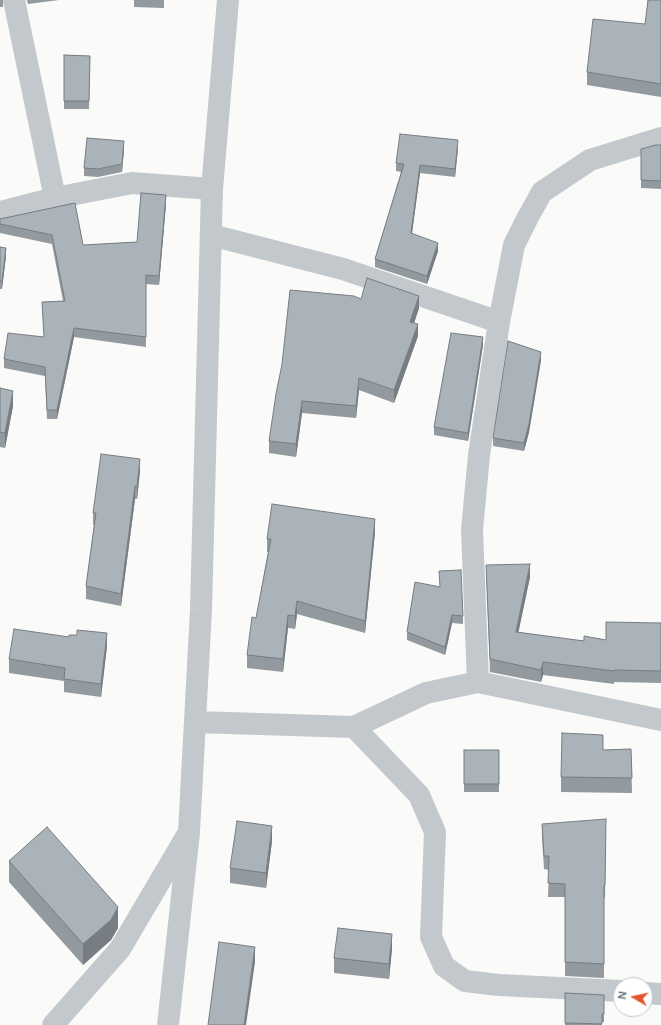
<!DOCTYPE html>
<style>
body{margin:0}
#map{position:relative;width:661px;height:1025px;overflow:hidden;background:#fafaf8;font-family:"DM Sans",sans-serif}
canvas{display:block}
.north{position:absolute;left:613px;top:977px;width:40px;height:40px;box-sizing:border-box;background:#fff;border:1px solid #c1c8cd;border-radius:50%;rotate:279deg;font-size:11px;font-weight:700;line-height:16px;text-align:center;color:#657683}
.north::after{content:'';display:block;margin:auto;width:14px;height:18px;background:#e4572e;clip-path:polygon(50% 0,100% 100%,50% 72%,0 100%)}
</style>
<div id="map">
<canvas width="661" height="1025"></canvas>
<div class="north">N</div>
</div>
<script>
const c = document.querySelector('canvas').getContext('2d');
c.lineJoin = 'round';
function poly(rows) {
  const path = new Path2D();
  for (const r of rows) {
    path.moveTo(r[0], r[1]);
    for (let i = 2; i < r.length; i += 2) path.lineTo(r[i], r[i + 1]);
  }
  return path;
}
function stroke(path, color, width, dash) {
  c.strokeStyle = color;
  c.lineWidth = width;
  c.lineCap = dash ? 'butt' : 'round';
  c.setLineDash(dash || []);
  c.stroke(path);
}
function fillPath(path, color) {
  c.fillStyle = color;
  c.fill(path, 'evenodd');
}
stroke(poly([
 [14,0,55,198],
 [0,212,55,198,132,183,212,189],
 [211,235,343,269,499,322],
 [478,682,472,530,479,455,499,322,514,245,528,217,542,192,590,160,661,138],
 [196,722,354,727,426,693,478,682,661,720],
 [354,727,419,795,435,832,431,937,444,966,465,981,499,985,621,991],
 [645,993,661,994],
 [53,1025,120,949,186,837],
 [168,1025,189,832,201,610,212,189,228,0]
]), '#c3c8cc', 22);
fillPath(poly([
 [0,0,3,0,3,7,0,7],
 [27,0,59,0,28,4],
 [134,0,164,0,164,8,134,7],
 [661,0,661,97,587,85,587,72,645,24],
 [64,55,90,56,89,109,64,109],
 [661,145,661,189,641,188,641,149],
 [458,148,455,177,420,173,412,233,438,251,427,284,375,267,375,259,401,172,396,171,396,163],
 [124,149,122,172,98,177,84,176,84,168],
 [75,203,83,245,137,242,166,204,159,285,146,284,146,347,74,337,57,419,47,419,45,376,4,368,4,359,44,337,42,302,63,301,52,244,0,233,0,219],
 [0,247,6,256,2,289,0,289],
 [361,299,419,308,414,323,418,336,394,403,359,390,356,418,302,413,296,457,269,453,269,441],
 [483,345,468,441,434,435,434,427],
 [541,360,529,432,524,451,493,446,493,438],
 [0,388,13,406,5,448,0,447],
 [140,471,137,499,135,499,121,606,86,599,86,586,94,525,93,525,93,513],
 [375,532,365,633,297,614,295,629,288,628,283,672,247,668,247,655,256,618,268,552,267,552,267,539],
 [486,565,530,577,518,632,584,641,606,640,661,623,661,683,614,682,614,684,543,675,541,682,490,672],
 [415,582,463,616,463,624,452,623,445,655,407,640,407,632],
 [107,646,101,697,64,692,64,681,9,673,9,659],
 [631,749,632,793,561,792,561,777,603,750],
 [464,750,499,750,499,792,464,792],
 [542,824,606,833,605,898,604,898,604,978,565,976,565,897,548,897,549,870,544,869,542,838],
 [272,841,266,888,230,883,230,868],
 [9,861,118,928,111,940,83,965,9,882],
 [392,949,389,979,334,973,334,958],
 [565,993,604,995,604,1022,602,1022,602,1025,565,1025]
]), '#929a9f');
fillPath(poly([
 [458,140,458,148,455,177,455,169],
 [124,141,124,149,122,172,122,164],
 [420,165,420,173,411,241,411,233],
 [166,195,166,204,159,285,159,276],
 [438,243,438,251,427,284,427,276],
 [6,248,6,256,2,289,2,281],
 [419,296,419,308,410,335,410,322],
 [418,324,418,336,394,403,394,390],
 [74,328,74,337,57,419,57,410],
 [483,337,483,345,468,441,468,433],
 [541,352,541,360,529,432,524,451,524,443],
 [359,378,359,390,356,418,356,406],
 [13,391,13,406,5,448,5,433],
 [302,401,302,413,296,457,296,444],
 [140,459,140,471,137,499,137,486],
 [135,486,135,499,121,606,121,594],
 [375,519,375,532,365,633,365,621],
 [530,564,530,577,516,644,516,632],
 [297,601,297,614,295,629,295,616],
 [288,615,288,628,283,672,283,659],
 [452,615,452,623,445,655,445,647],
 [107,633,107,646,101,697,101,684],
 [543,662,543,675,541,682,541,670],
 [272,826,272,841,266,888,266,873],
 [118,907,118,928,111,940,83,965,83,944],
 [392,934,392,949,389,979,389,964],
 [255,947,255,962,246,1025,244,1025]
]), '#777d82');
const building = poly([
 [648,0,661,0,661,84,587,72,593,19,645,24,648,0],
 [64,55,90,56,89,101,64,101,64,55],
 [400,134,458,140,455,169,420,165,411,233,438,243,427,276,375,259,404,164,396,163,400,134],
 [87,138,124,141,122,164,98,169,84,168,87,138],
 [656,145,661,145,661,181,641,180,641,149,656,145],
 [141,193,166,195,159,276,146,275,146,337,74,328,57,410,47,410,45,367,4,359,8,333,44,337,42,302,65,301,52,235,0,224,0,219,75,203,83,245,137,242,141,193],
 [0,247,6,248,2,281,0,281,0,247],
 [367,278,419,296,410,322,418,324,394,390,359,378,356,406,302,401,296,444,269,441,276,394,282,364,290,290,354,296,361,299,367,278],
 [451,333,483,337,468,433,434,427,451,333],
 [508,341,541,352,529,424,524,443,493,438,508,341],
 [0,388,13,391,5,433,0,432,0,388],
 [101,454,140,459,137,486,135,486,121,594,86,586,96,513,93,513,101,454],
 [272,504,375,519,365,621,297,601,295,616,288,615,283,659,247,655,252,617,256,618,271,539,267,539,272,504],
 [530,564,516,632,584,641,584,636,606,640,606,622,661,623,661,671,614,670,614,671,543,662,541,670,490,659,486,565,530,564],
 [461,570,463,616,452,615,445,647,407,632,415,582,440,587,439,571,461,570],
 [14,629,69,637,69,635,77,635,77,630,107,633,101,684,64,679,65,668,9,659,14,629],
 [562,733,603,735,603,750,631,749,632,778,561,777,562,733],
 [464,750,499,750,499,784,464,784,464,750],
 [606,819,605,885,604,885,604,964,565,962,565,884,548,883,549,856,544,856,542,824,606,819],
 [237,821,272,826,266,873,230,868,237,821],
 [47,827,118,907,111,920,83,944,9,861,47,827],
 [338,928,392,934,389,964,334,958,338,928],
 [219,942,255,947,244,1025,208,1025,219,942],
 [565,993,604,995,604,1014,602,1014,602,1024,565,1023,565,993]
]);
fillPath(building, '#aab3b9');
stroke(building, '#777d82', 1);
</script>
